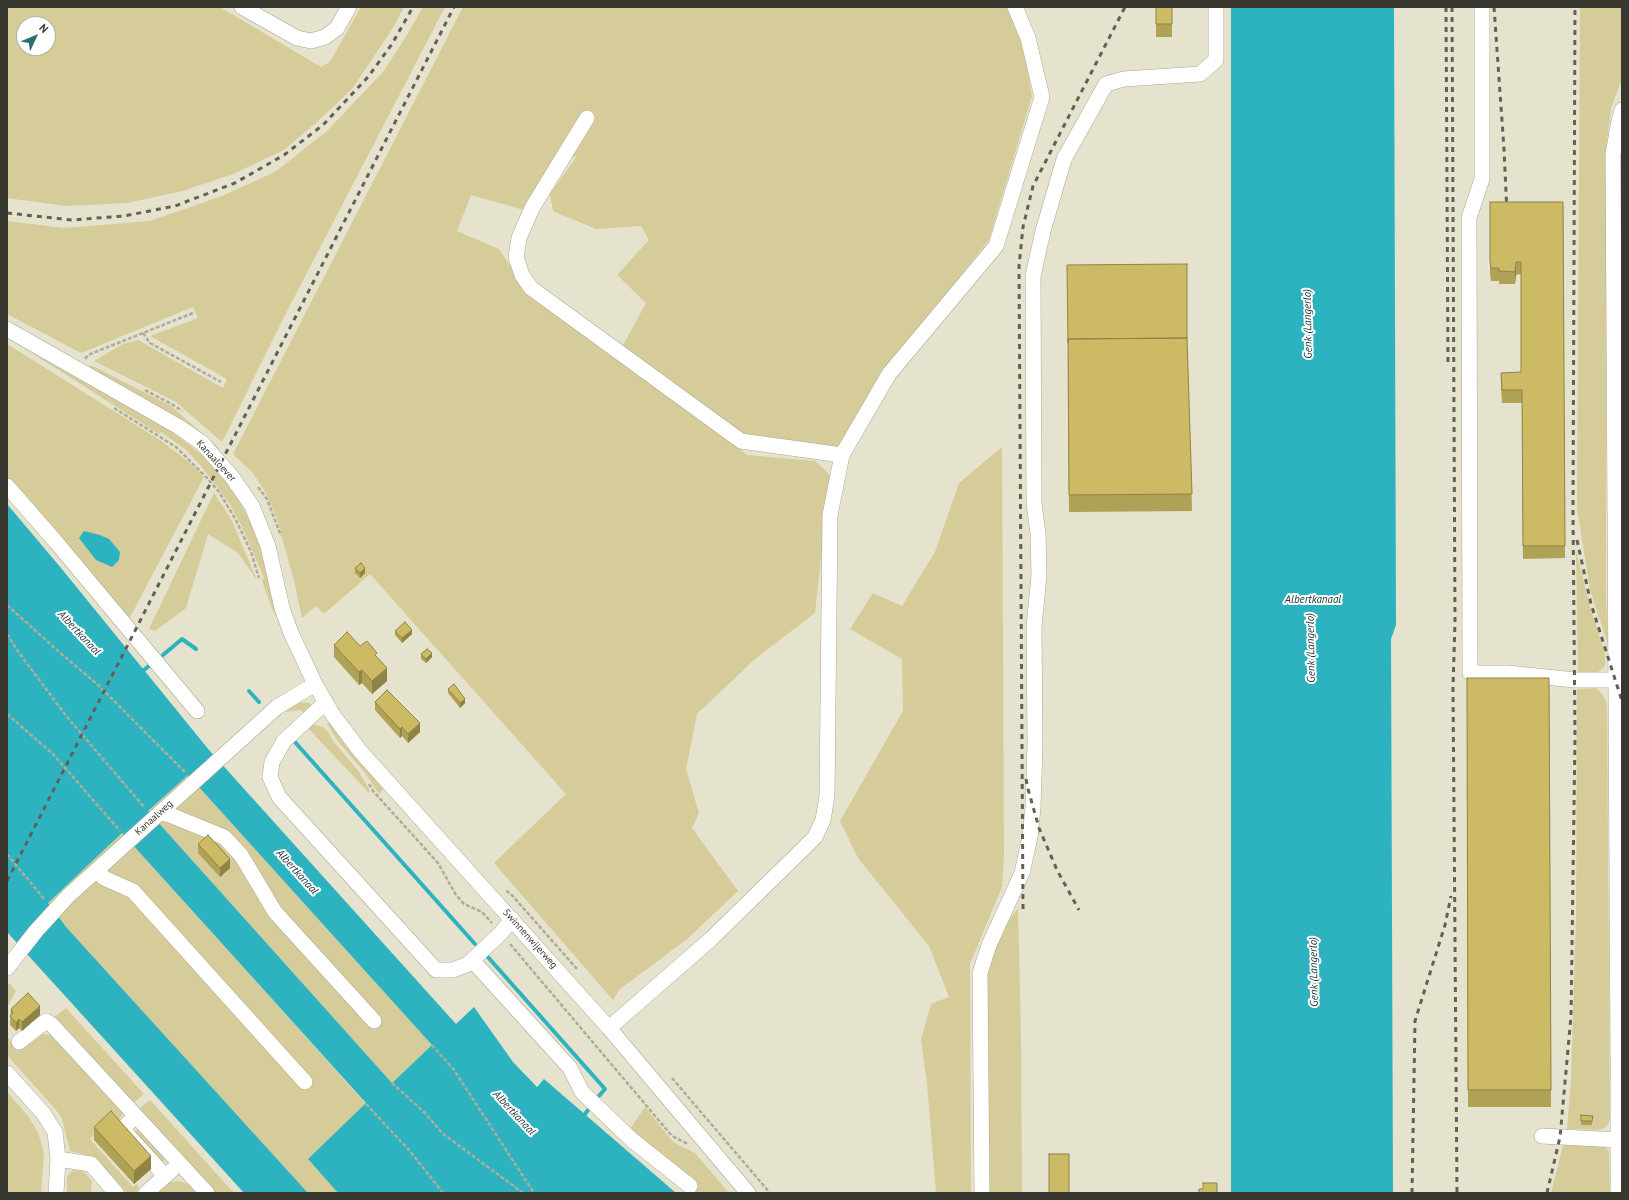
<!DOCTYPE html>
<style>
body{margin:0}
#map{position:relative;width:1629px;height:1200px;overflow:hidden;background:#e5e2cd;font-family:"PT Sans",sans-serif}
canvas{display:block}
.frame{position:absolute;inset:0;border:8px solid #393830;pointer-events:none}
.north{position:absolute;left:16px;top:16px;width:40px;height:40px;box-sizing:border-box;background:#fff;border:1px solid #b0afac;border-radius:50%;rotate:46deg;font-size:11px;font-weight:700;line-height:16px;text-align:center;color:#393830}
.north::after{content:'';display:block;margin:auto;width:14px;height:18px;background:#297169;clip-path:polygon(50% 0,100% 100%,50% 72%,0 100%)}
</style>
<div id="map">
<canvas width="1629" height="1200"></canvas>
<div class="frame"></div>
<div class="north">N</div>
</div>
<script>
const c = document.querySelector('canvas').getContext('2d');
c.lineJoin = 'round';
function fillPath(path, color) {
  c.fillStyle = color;
  c.fill(path, 'evenodd');
}
function poly(rows) {
  const path = new Path2D();
  for (const r of rows) {
    path.moveTo(r[0], r[1]);
    for (let i = 2; i < r.length; i += 2) path.lineTo(r[i], r[i + 1]);
  }
  return path;
}
function stroke(path, color, width, dash) {
  c.strokeStyle = color;
  c.lineWidth = width;
  c.lineCap = dash ? 'butt' : 'round';
  c.setLineDash(dash || []);
  c.stroke(path);
}
function write(font, color, halo, rows, align = 'center') {
  c.font = font + ' "PT Sans",sans-serif';
  c.lineWidth = 4;
  c.setLineDash([]);
  c.textBaseline = 'middle';
  c.strokeStyle = halo;
  c.fillStyle = color;
  for (const [text, x, y, turn = 0] of rows) {
    c.save();
    c.translate(x, y);
    c.rotate((+turn || 0) * Math.PI / 180);
    c.textAlign = isNaN(turn) ? turn : align;
    if (halo) c.strokeText(text, 0, 0);
    c.fillText(text, 0, 0);
    c.restore();
  }
}
fillPath(poly([
 [7,7,220,7,321,67,330,62,361,7,404,7,391,31,352,89,317,122,284,150,233,174,182,191,127,203,66,206,7,198],
 [24,24,48,24,48,48,24,48],
 [423,7,445,7,284,317,222,442,176,402,94,361,123,344,138,340,223,388,227,379,150,336,198,318,193,307,81,353,7,314,7,221,64,228,150,221,222,196,275,172,327,131,383,72,407,35],
 [463,7,1007,7,1023,43,1032,96,989,240,886,369,840,450,742,436,622,347,646,303,617,275,649,240,641,226,596,229,553,211,550,194,577,156,556,160,524,210,471,195,457,231,499,249,532,299,557,315,683,403,747,455,815,461,830,475,815,613,755,659,697,714,686,769,699,813,692,828,738,891,686,940,620,989,613,1000,494,863,566,794,370,574,324,614,316,606,302,618,294,581,277,519,267,495,253,473,233,454],
 [1580,7,1622,7,1622,79,1611,108,1606,149,1606,597,1608,645,1590,590,1577,508],
 [7,344,160,440,190,463,204,477,128,621,80,558,7,480],
 [24,348,167,428,209,460,226,479,236,494,257,535,281,624,273,611,262,581,264,578,242,527,229,503,201,466,185,449,161,432,159,434],
 [91,365,171,406,219,448,217,451,89,369],
 [1002,447,1004,857,1002,887,970,964,971,1193,936,1193,927,1083,921,1040,931,1004,949,997,929,946,858,858,840,821,903,711,902,659,850,629,873,593,902,606,935,552,959,483],
 [214,493,231,519,257,580,238,553,208,534,186,608,155,631,149,629],
 [1576,550,1590,607,1605,653,1605,666,1596,674,1578,673],
 [1596,688,1603,695,1607,704,1610,1120,1606,1127,1600,1130,1567,1129,1571,1079,1576,917,1577,689],
 [297,702,310,703,313,707,306,714,301,710,284,712],
 [330,722,343,742,383,789,379,794,365,773,337,740,327,724],
 [309,724,323,727,328,732,333,741,359,772,369,789,369,793,307,727],
 [187,774,432,1045,392,1083,148,811],
 [122,833,366,1104,308,1159,338,1193,308,1193,67,928,48,903],
 [1018,908,1021,1035,1022,1193,990,1193,986,973,1000,933],
 [9,983,16,991,7,1007,7,986],
 [66,1008,144,1094,133,1104,68,1031,52,1019],
 [43,1034,51,1035,61,1041,123,1109,122,1116,114,1124,110,1121,90,1139,133,1187,137,1184,139,1188,136,1193,127,1193,98,1161,90,1156,70,1151,62,1119,56,1110,7,1055,7,1036,17,1051,33,1037],
 [7,1092,28,1116,38,1132,44,1153,41,1193,7,1193],
 [150,1100,234,1193,214,1193,139,1109],
 [645,1107,673,1142,695,1153,729,1193,694,1193,690,1177,630,1129],
 [139,1128,166,1157,164,1161,160,1162,134,1135,136,1130],
 [1564,1142,1603,1146,1609,1151,1610,1193,1551,1193],
 [73,1170,83,1171,92,1181,91,1193,67,1193,67,1176],
 [179,1181,190,1185,199,1193,156,1193,166,1183]
]), '#d6cc99');
fillPath(poly([
 [1231,7,1394,7,1396,625,1391,639,1393,1193,1231,1193],
 [7,504,61,568,209,750,456,1024,474,1007,513,1062,537,1087,544,1079,676,1193,338,1193,308,1159,366,1103,122,833,48,903,67,928,308,1193,244,1193,7,932],
 [188,775,432,1045,392,1083,148,811],
 [84,531,100,535,109,539,120,552,119,560,112,567,96,560,79,538]
]), '#2db3bf');
stroke(poly([
 [163,655,182,639,196,649],
 [144,670,150,665],
 [249,691,259,702],
 [294,741,475,944],
 [487,956,605,1089,598,1097],
 [585,1114,588,1110]
]), '#2db3bf', 4);
const minor = poly([
 [242,7,297,38,311,41,325,37,337,28,349,7],
 [1482,7,1482,179,1469,218,1470,673,1507,673,1575,680,1615,680],
 [587,118,532,208,519,238,516,257,522,275,531,288,741,441,842,455],
 [7,329,179,427,202,443,232,477,252,506,268,546,282,608,291,633,315,684,333,715,360,751,609,1028,748,1193],
 [7,486,56,542,197,711],
 [325,703,284,741,272,762,270,777,279,797,436,970,453,970,468,964,501,933,512,919],
 [160,813,170,815,224,837,241,855,275,912,374,1021],
 [97,870,104,878,133,891,305,1082],
 [472,960,570,1068,582,1092,632,1140,690,1186],
 [7,968,36,931,68,896,277,707,315,684],
 [609,1028,711,939,806,846,815,837,823,820,827,796,830,515,842,455,889,374,996,246,1042,97,1028,38,1015,7],
 [19,1042,46,1021,52,1025,207,1193],
 [7,1073,43,1113,55,1132,58,1159,56,1193],
 [136,1116,124,1127,124,1131,165,1176],
 [1542,1136,1618,1140],
 [58,1159,91,1164,116,1193],
 [146,1193,172,1170],
 [982,1193,980,973,989,945,1022,873,1030,837,1033,808,1035,744,1034,627,1039,575,1038,533,1034,504,1033,276,1043,231,1064,159,1106,84,1124,79,1200,74,1216,60,1216,7],
 [1618,1193,1618,1057,1613,154,1619,121,1622,110]
]);
stroke(minor, '#aba794', 16);
stroke(poly([
 [143,333,150,343,221,382],
 [85,359,88,355,193,313],
 [145,390,175,406,182,411],
 [114,408,176,447,207,478,219,492,236,520,251,552,259,578],
 [258,487,267,499,281,536],
 [7,605,58,651,97,684,186,773],
 [7,634,17,650,67,717,145,808],
 [7,714,53,754,120,831],
 [369,784,373,791,438,863,456,895,464,904,482,912,492,923],
 [7,854,45,900],
 [506,891,510,893,577,969],
 [510,944,672,1136,688,1144],
 [432,1045,454,1070,534,1193],
 [672,1078,770,1193],
 [392,1083,425,1113,442,1133,523,1193],
 [366,1104,409,1150,443,1193]
]), '#aeac9b', 2.5, [4, 2]);
stroke(minor, '#fff', 15);
stroke(poly([
 [1446,7,1448,363],
 [1452,7,1455,621,1453,687,1457,1193],
 [1494,7,1504,149,1507,213],
 [7,213,72,220,124,216,175,206,235,183,284,155,323,125,368,77,392,44,413,7],
 [1577,540,1591,604,1622,701],
 [1026,779,1028,789,1039,828,1057,870,1079,910],
 [7,881,454,7],
 [1023,909,1019,266,1023,227,1033,186,1125,7],
 [1412,1193,1415,1021,1445,925,1451,896],
 [1547,1193,1560,1137,1571,1016,1575,738,1573,513,1575,7]
]), '#636156', 3, [5, 5]);
fillPath(poly([
 [1156,7,1172,7,1172,37,1156,37],
 [1490,202,1563,202,1565,558,1523,559,1522,403,1502,403,1501,386,1501,373,1521,372,1521,274,1516,275,1515,284,1499,284,1499,281,1491,281,1490,274],
 [1187,338,1192,511,1069,512,1068,356],
 [355,568,365,573,360,578,355,573],
 [395,631,412,634,402,643,395,635],
 [334,645,360,646,377,658,387,681,372,694,362,683,359,685,334,657],
 [421,654,432,657,426,663,421,659],
 [1467,678,1549,678,1551,1107,1468,1107],
 [448,689,465,703,460,708,448,693],
 [375,702,420,732,408,743,402,736,400,738,375,710],
 [198,844,230,868,220,877,198,853],
 [11,1009,40,1015,22,1031,19,1028,16,1031,10,1025],
 [1593,1116,1592,1125,1581,1125,1581,1121],
 [94,1127,151,1169,134,1184,94,1140]
]), '#afa156');
fillPath(poly([
 [1516,262,1516,275,1515,284,1515,272],
 [365,568,365,573,360,578,360,573],
 [412,630,412,634,402,643,402,638],
 [432,653,432,657,426,663,426,659],
 [387,668,387,681,372,694,372,681],
 [362,670,362,683,359,685,359,672],
 [465,699,465,703,460,708,460,703],
 [420,723,420,732,408,743,408,734],
 [402,727,402,736,400,738,400,729],
 [230,859,230,868,220,877,220,868],
 [40,1006,40,1015,22,1031,22,1022],
 [19,1019,19,1028,16,1031,16,1023],
 [151,1156,151,1169,134,1184,134,1171]
]), '#8f8346');
const building = poly([
 [1156,7,1172,7,1172,24,1156,24,1156,7],
 [1490,202,1563,202,1565,546,1523,546,1522,390,1502,390,1501,373,1521,372,1521,262,1516,262,1515,272,1499,271,1499,268,1491,268,1490,261,1490,202],
 [1187,264,1187,338,1068,339,1068,343,1067,265,1187,264],
 [1187,338,1192,494,1069,495,1068,339,1187,338],
 [361,563,365,568,360,573,355,568,361,563],
 [405,622,412,630,402,638,395,631,405,622],
 [347,632,360,646,367,641,377,653,375,655,387,668,372,681,362,670,359,672,334,645,347,632],
 [427,649,432,653,426,659,421,654,427,649],
 [1467,678,1549,678,1551,1090,1468,1090,1467,678],
 [454,684,465,699,460,703,448,689,454,684],
 [387,690,420,723,408,734,402,727,400,729,375,702,387,690],
 [208,835,230,859,220,868,198,844,208,835],
 [28,993,40,1006,22,1022,19,1019,16,1023,10,1016,13,1013,11,1009,28,993],
 [111,1111,151,1156,134,1171,94,1127,111,1111],
 [1581,1115,1593,1116,1592,1121,1581,1121,1581,1115],
 [1049,1154,1069,1154,1069,1193,1049,1193,1049,1154],
 [1203,1183,1217,1183,1217,1193,1199,1193,1199,1189,1203,1189,1203,1183]
]);
fillPath(building, '#ccbb64');
stroke(building, '#8f8346', 1);
write('10px', '#393830', '#fff', [
 ["Kanaaloever",216,461,47],
 ["Kanaalweg",154,818,-42],
 ["Swinnenwijerweg",530,939,48]
]);
write('italic 11px', '#203638', '#fff', [
 ["Genk (Langerlo)",1308,324,-91],
 ["Albertkanaal",1313,600],
 ["Albertkanaal",79,633,47],
 ["Genk (Langerlo)",1311,648,-91],
 ["Albertkanaal",297,872,48],
 ["Genk (Langerlo)",1314,972,-91],
 ["Albertkanaal",514,1113,47]
]);
</script>
